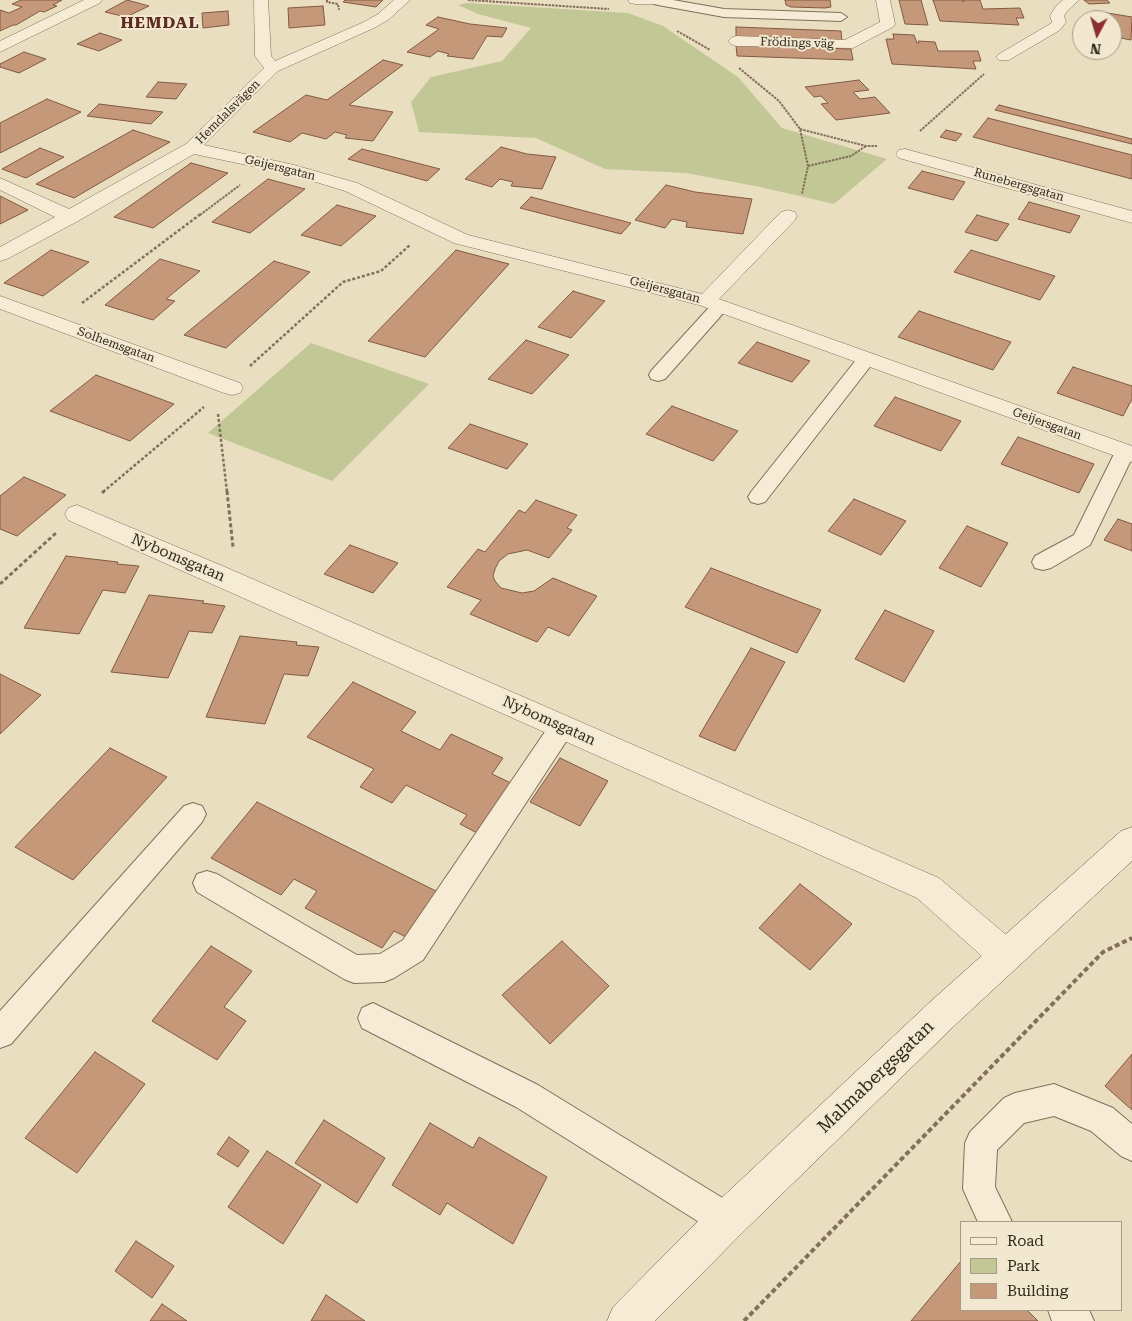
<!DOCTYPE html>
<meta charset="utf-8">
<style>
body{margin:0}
#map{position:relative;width:1132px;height:1321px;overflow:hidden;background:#eadec1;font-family:"Roboto Serif",serif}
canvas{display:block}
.legend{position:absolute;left:960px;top:1221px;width:162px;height:90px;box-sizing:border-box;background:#f2e8d0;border:1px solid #a69b88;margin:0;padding:6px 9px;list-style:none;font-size:15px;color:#33281d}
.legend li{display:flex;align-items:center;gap:10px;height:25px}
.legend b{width:25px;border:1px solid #a69b88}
.north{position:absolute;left:1072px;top:10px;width:50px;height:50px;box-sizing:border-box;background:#f2e8d0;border:1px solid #a69b88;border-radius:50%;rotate:186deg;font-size:14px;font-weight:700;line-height:20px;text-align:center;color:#33281d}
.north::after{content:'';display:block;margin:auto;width:18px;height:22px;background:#8d2e30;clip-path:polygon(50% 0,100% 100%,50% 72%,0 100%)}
</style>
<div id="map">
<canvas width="1132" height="1321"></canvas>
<ul class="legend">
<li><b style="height:6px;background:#f6ebd4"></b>Road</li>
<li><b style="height:14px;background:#c2c796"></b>Park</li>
<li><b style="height:14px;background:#c6987a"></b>Building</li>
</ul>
<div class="north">N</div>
</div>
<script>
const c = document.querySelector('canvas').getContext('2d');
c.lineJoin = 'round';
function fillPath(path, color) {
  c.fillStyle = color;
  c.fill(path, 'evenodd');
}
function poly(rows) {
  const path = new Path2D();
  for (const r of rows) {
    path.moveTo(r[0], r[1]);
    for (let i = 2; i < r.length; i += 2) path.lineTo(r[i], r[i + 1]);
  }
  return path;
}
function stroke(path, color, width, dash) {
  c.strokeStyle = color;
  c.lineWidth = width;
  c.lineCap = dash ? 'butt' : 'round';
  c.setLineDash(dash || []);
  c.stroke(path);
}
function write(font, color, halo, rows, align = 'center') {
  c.font = font + ' "Roboto Serif",serif';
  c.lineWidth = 4;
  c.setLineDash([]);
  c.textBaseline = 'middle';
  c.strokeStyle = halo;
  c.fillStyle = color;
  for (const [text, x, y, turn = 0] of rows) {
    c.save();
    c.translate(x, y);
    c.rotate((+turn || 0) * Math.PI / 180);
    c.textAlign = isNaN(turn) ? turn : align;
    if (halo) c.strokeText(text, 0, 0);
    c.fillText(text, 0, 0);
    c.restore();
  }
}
fillPath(poly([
 [467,3,628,13,663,26,738,77,782,128,887,159,834,204,760,187,686,173,605,169,536,138,419,132,411,102,431,77,502,61,531,28,478,14,458,5],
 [311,343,429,384,332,481,208,433]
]), '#c2c796');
const building = poly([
 [21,0,62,0,53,5,57,6,44,12,40,11,16,25,13,25,0,31,0,10,9,13,22,7,12,4,21,0],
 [127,0,149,6,126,17,105,12,127,0],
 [345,0,383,0,376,7,343,2,345,0],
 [785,0,830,0,831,7,825,8,791,7,786,5,785,0],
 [899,0,921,0,928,25,905,24,899,0],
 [933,0,961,0,964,2,963,0,980,0,983,9,1020,8,1024,18,1016,18,1019,25,940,21,933,0],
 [1084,0,1107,0,1110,3,1089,4,1084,0],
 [323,6,325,25,289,28,288,8,323,6],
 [228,11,229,25,203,28,202,13,228,11],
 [1095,11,1132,17,1131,40,1115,37,1117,32,1112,31,1112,20,1092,20,1095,11],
 [438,17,470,24,507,28,502,37,487,36,473,59,447,56,449,54,438,51,430,57,407,52,439,29,426,25,438,17],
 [736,27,841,31,842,41,736,37,736,27],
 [100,33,122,40,99,51,77,44,100,33],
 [893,34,914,35,917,43,919,43,918,41,935,42,938,51,978,51,981,61,973,61,976,69,892,64,886,39,894,39,893,34],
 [736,45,851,49,853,60,737,56,736,45],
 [24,52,46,59,19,73,0,67,0,64,24,52],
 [383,60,403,65,349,105,393,112,373,141,345,138,347,135,335,132,326,139,302,133,290,142,253,132,306,95,327,100,383,60],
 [859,80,869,90,853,92,860,99,875,97,890,113,836,120,821,104,828,103,821,96,814,97,805,87,859,80],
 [158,82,187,84,176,99,146,97,158,82],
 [47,99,81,112,0,153,0,123,47,99],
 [99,104,163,112,151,124,87,116,99,104],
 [999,105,1132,139,1132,144,995,110,999,105],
 [988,118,1132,155,1132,179,973,137,988,118],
 [133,130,170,142,74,198,36,184,133,130],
 [946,130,962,134,956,141,940,137,946,130],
 [501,147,527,154,556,157,542,189,511,186,513,182,500,179,492,187,465,179,501,147],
 [40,148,64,157,26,178,2,169,40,148],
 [362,149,440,169,427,181,348,159,362,149],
 [191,163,228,173,153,228,114,217,191,163],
 [922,171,965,182,953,200,908,188,922,171],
 [268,179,305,189,250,233,212,222,268,179],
 [666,185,695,192,752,199,743,234,686,227,687,222,672,219,665,228,635,220,666,185],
 [0,196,28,210,0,224,0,196],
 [531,197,631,223,621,234,520,208,531,197],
 [1029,202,1080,216,1070,233,1018,219,1029,202],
 [337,205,376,216,341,246,301,235,337,205],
 [977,215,1009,224,997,241,965,232,977,215],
 [51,250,89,262,43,296,4,283,51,250],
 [456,250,509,264,425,357,368,341,456,250],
 [971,250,1055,276,1040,300,954,272,971,250],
 [160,259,200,271,166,299,175,301,153,320,105,305,160,259],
 [274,261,310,272,226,348,184,335,274,261],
 [573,291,605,301,571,338,538,327,573,291],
 [919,311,1011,342,993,370,898,337,919,311],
 [526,340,569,355,532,394,488,379,526,340],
 [757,342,810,361,792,382,738,363,757,342],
 [1073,367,1132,386,1132,399,1123,416,1057,393,1073,367],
 [96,375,174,404,130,441,50,411,96,375],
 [895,397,961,421,941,451,874,426,895,397],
 [672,406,738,431,713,461,646,434,672,406],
 [470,424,528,444,507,469,448,448,470,424],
 [1018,437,1094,464,1079,493,1001,464,1018,437],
 [24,477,66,495,17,536,0,529,0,496,24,477],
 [854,499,906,521,881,555,828,531,854,499],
 [536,500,577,515,567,528,572,530,549,558,527,550,508,554,499,561,495,569,493,576,495,581,501,588,522,593,534,591,553,578,597,596,569,636,548,627,537,642,470,614,481,600,447,587,478,549,485,552,519,510,525,513,536,500],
 [1118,519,1132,524,1132,551,1104,540,1118,519],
 [967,526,1008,543,981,587,939,568,967,526],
 [350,545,398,563,373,593,324,574,350,545],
 [66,556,118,562,117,564,139,566,125,593,103,590,79,634,24,628,66,556],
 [711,568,821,610,797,653,685,607,711,568],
 [149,595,204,601,202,603,225,606,212,633,189,631,168,678,111,672,149,595],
 [885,610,934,631,904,682,855,659,885,610],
 [240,636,297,642,296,645,319,647,308,676,284,674,265,724,206,717,240,636],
 [751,648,785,662,735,751,699,736,751,648],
 [0,674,41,695,0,734,0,674],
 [353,682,416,712,401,731,440,750,451,734,503,758,492,774,511,783,477,833,460,824,467,815,406,785,392,803,360,787,374,769,307,737,353,682],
 [110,748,167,777,73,880,15,847,110,748],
 [560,758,608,781,580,826,530,802,560,758],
 [257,802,440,893,410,939,394,931,382,948,305,908,317,891,294,879,281,895,211,858,257,802],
 [800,884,852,924,810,970,759,928,800,884],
 [562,941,609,986,550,1044,502,995,562,941],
 [211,946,252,971,224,1007,246,1021,217,1060,152,1021,211,946],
 [95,1052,145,1084,77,1173,25,1138,95,1052],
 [1132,1054,1132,1110,1105,1086,1132,1054],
 [324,1120,385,1158,357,1203,295,1163,324,1120],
 [430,1123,473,1148,479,1137,547,1177,513,1244,447,1203,440,1215,392,1185,430,1123],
 [229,1137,249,1151,238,1167,217,1154,229,1137],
 [267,1151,321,1185,283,1244,228,1207,267,1151],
 [136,1241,174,1266,152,1298,115,1271,136,1241],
 [961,1261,961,1310,1027,1310,1038,1321,911,1321,961,1261],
 [326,1295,365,1321,311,1321,326,1295],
 [162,1304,187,1321,150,1321,162,1304]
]);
fillPath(building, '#c6987a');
stroke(building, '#805a42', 1);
const service = poly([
 [653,0,673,0,724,9,841,13,847,17,841,21,724,17,658,5,654,4,653,0],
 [720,301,726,302,729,306,726,310,665,379,658,381,651,379,649,375,651,371,714,302,720,301],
 [867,353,874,355,876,359,765,502,758,504,751,502,748,497,751,492,860,355,867,353],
 [1125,445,1132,447,1132,458,1090,545,1051,568,1043,570,1035,568,1032,562,1035,556,1074,535,1115,452,1118,447,1125,445],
 [562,717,571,720,574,727,571,734,423,960,394,978,384,982,354,983,344,979,197,892,193,883,197,874,207,871,217,874,357,955,380,954,403,940,553,720,562,717],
 [193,803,202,806,206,814,202,822,11,1044,0,1048,0,1011,184,806,193,803],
 [373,1003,538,1085,739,1208,744,1220,739,1232,727,1237,715,1232,516,1107,362,1028,358,1018,362,1008,373,1003],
 [1054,1084,1113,1108,1132,1124,1132,1161,1121,1156,1091,1131,1054,1116,1024,1123,997,1150,995,1187,1012,1222,978,1222,963,1189,965,1143,970,1132,1004,1098,1015,1093,1054,1084],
 [1048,1310,1089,1310,1094,1321,1052,1321,1048,1310]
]);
const minor = poly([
 [84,0,102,0,100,3,0,52,0,41,84,0],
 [254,0,268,0,271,56,275,61,364,22,378,14,394,0,410,0,388,20,374,28,278,71,204,145,294,165,357,183,468,235,702,294,781,212,788,210,795,212,797,216,795,220,719,299,1132,446,1132,462,699,305,454,243,345,191,290,174,194,154,78,221,7,259,0,261,0,247,55,217,0,190,0,178,69,209,186,144,264,68,255,56,254,0],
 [628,0,665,0,663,3,658,4,635,4,630,3,628,0],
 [876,0,890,0,895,24,893,27,853,48,736,46,731,44,728,41,731,38,736,36,845,40,880,22,876,0],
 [1063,0,1079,0,1067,11,1064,16,1066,22,1060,30,1009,60,999,60,996,57,999,54,1050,24,1052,22,1050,16,1056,6,1063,0],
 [905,149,1132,211,1132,223,899,158,896,154,899,150,905,149],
 [0,296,240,383,243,388,240,393,232,395,224,393,0,309,0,296],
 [77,505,225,567,939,878,1017,944,1022,955,1017,966,1005,971,993,966,917,898,68,520,65,514,68,508,77,505]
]);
const secondary = poly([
 [1132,827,1132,861,954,1026,741,1234,655,1321,607,1321,613,1307,713,1206,930,1002,1121,831,1132,827]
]);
stroke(service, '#836f5a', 2);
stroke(minor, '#836f5a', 1);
stroke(secondary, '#64503d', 1);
stroke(poly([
 [327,0,327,2,338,4,339,10],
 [468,0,609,9],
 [677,31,710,50],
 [739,68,779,101,800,129,808,166,802,194],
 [800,129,866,146,877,146],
 [920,131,984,74],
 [808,166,851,156,866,146],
 [200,215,240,185]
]), '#836f5a', 2, [2.5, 1]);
stroke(poly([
 [82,303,202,213],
 [250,366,343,282,381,271,410,245],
 [218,414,227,492],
 [103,492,204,407]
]), '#836f5a', 2.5, [3, 2]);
stroke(poly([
 [227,491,233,547],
 [102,493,104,491],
 [0,584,56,533]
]), '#836f5a', 3, [4, 2.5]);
stroke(poly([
 [744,1321,1103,952,1132,938]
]), '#836f5a', 4, [5, 3]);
fillPath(service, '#f6ebd4');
fillPath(minor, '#f6ebd4');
fillPath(secondary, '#f6ebd4');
write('12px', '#33281d', '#f2e8d0', [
 ["Frödings väg",797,43,2],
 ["Hemdalsvägen",228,112,-45],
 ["Geijersgatan",280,168,14],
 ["Runebergsgatan",1019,185,16],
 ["Geijersgatan",665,290,15],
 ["Solhemsgatan",116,345,20],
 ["Geijersgatan",1047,424,20]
]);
write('15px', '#33281d', '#f2e8d0', [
 ["Nybomsgatan",178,558,23],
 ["Nybomsgatan",549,721,24]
]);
c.letterSpacing = '1px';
write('bold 16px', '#5d2c20', '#f2e8d0', [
 ["HEMDAL",160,23]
]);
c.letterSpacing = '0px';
write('18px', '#33281d', '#f2e8d0', [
 ["Malmabergsgatan",876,1077,-44]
]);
</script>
